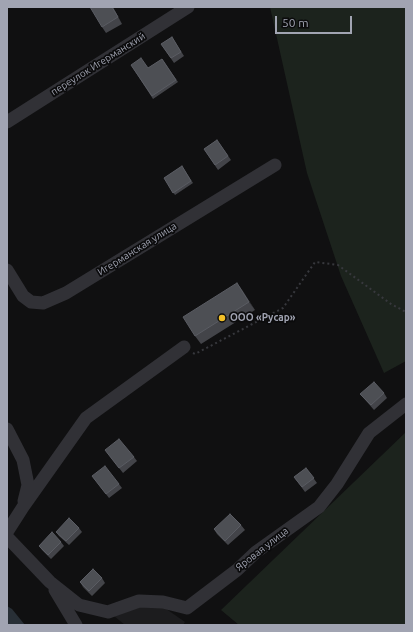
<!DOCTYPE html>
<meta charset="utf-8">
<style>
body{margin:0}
#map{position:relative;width:413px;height:632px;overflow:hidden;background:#101011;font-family:Ubuntu,sans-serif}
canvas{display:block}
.frame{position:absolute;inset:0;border:8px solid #a1a4b2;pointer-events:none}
.scale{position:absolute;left:275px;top:16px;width:77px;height:18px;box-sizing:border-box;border:2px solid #a1a4b2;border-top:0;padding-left:5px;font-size:12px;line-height:14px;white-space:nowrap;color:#a1a4b2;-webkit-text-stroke:3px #0b0b0c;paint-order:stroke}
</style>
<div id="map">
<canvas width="413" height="632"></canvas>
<div class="frame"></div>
<div class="scale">50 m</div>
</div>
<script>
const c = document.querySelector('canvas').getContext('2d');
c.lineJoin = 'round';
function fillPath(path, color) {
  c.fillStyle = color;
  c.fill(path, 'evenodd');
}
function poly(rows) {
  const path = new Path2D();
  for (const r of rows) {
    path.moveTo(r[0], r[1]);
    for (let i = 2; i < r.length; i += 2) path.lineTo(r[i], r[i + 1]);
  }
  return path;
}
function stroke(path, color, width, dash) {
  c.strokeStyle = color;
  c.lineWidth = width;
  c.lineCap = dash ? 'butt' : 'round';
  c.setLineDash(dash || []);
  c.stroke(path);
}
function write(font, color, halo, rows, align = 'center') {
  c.font = font + ' Ubuntu,sans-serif';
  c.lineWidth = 3.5;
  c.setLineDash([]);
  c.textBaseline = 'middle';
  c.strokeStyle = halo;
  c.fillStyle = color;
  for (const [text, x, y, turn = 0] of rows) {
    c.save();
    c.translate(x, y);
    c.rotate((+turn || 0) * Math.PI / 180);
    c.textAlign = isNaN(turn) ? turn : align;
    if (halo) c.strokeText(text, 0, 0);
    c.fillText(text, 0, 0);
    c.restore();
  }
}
fillPath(poly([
 [140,606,162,606,185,622,183,625,125,625,114,616]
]), '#1c1c1e');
fillPath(poly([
 [270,7,406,7,406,361,384,373,341,276,307,173],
 [406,432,406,625,239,625,221,610]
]), '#1c231d');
fillPath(poly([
 [7,606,12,609,25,625,7,625]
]), '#282f36');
stroke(poly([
 [193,353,195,354,283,308,315,262,338,265,391,304,406,312]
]), '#37383d', 2, [2, 3]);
stroke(poly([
 [7,122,188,7],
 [7,270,23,296,31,302,43,303,66,293,275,165],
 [7,429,23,460,28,485,24,501],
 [7,532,23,507,86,418,184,347],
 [7,537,50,582,79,605,108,612,139,601,163,602,187,608,237,570,256,552,319,507,337,484,369,433,406,404],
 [55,590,76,625]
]), '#313136', 13);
fillPath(poly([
 [113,7,122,24,106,33,102,27],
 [172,37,184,56,174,63,161,44],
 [162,59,178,82,153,99,131,65,148,68],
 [217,140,231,160,218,170,204,149],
 [182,166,193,183,175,195,164,178],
 [237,283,255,310,201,344,195,336],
 [384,393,387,398,374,410,360,394],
 [105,450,134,457,137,461,123,473],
 [306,468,317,483,305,492,294,477],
 [92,476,119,484,122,488,109,498],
 [241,525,245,530,228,545,217,534,214,529],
 [79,528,82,532,69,545,59,536,56,532],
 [61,542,64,546,51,559,42,550,39,546],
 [102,578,105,583,92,596,83,587,80,582]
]), '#434449');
fillPath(poly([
 [112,7,113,7,122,24,118,17],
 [237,283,243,291,255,310,249,302]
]), '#2a2b2e');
const building = poly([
 [90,7,112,7,118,17,102,27,90,7],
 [172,37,181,52,171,58,161,44,172,37],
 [141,58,148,68,162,59,176,80,152,96,131,65,141,58],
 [217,140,228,156,215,165,204,149,217,140],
 [182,166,191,181,173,193,164,178,182,166],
 [237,283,249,302,195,336,183,317,237,283],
 [374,382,384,393,371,405,360,394,374,382],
 [119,439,134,457,119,468,105,450,119,439],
 [105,466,119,484,106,494,92,476,105,466],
 [306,468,314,478,302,487,294,477,306,468],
 [230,514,241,525,225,541,214,529,230,514],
 [69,518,79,528,66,541,56,532,69,518],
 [52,532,61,542,48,555,39,546,52,532],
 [93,569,102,578,89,591,80,582,93,569]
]);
fillPath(building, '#4d4f54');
stroke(building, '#5a5c63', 1);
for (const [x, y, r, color] of [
 [222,318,4,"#f1bf28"]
]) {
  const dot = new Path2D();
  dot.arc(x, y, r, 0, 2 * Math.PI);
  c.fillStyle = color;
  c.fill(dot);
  stroke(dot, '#0b0b0c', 1.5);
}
write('10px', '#a1a4b2', '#0b0b0c', [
 ["переулок Игерманский",98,64,-32],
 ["Игерманская улица",137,249,-32],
 ["Яровая улица",262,549,-38]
]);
write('bold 10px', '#a1a4b2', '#0b0b0c', [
 ["ООО «Русар»",230,318]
], 'left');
</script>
